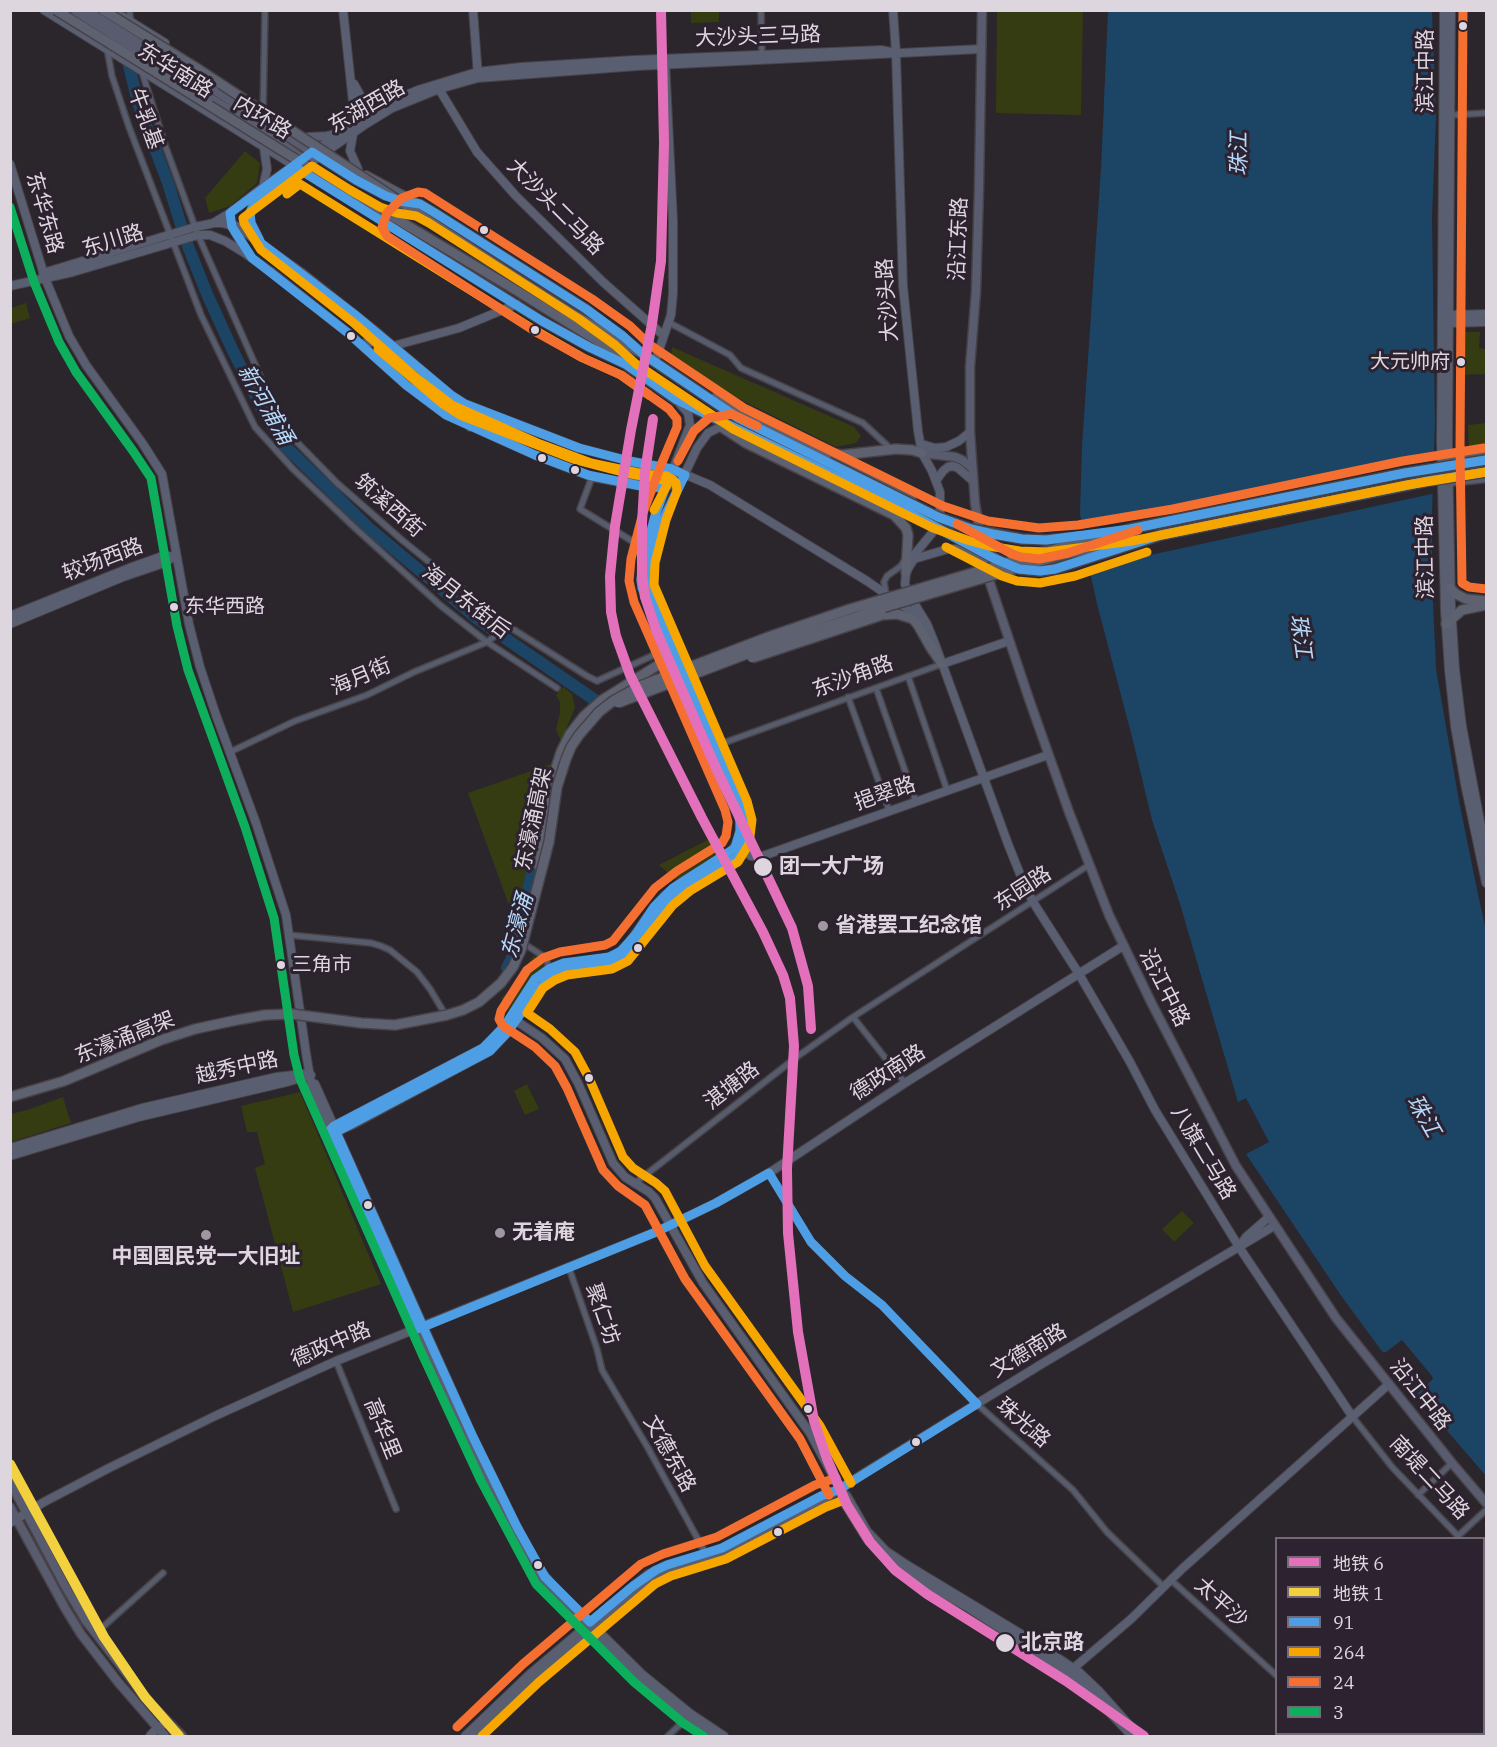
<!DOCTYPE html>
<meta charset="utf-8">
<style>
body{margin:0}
#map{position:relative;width:1497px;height:1747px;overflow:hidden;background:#2b252c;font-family:"IBM Plex Serif","Noto Sans SC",serif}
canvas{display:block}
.frame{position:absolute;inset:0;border:12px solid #ded6df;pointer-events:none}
.legend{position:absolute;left:1275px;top:1537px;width:210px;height:198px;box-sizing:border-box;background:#2d222f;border:2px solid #746a75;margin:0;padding:8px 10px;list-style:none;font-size:18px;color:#ded6df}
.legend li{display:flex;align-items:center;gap:12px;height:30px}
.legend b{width:30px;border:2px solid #746a75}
</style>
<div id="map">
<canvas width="1497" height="1747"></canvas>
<div class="frame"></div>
<ul class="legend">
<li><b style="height:8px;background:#e270ba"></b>地铁 6</li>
<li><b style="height:8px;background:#f3d03e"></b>地铁 1</li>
<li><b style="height:8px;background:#4d9ee5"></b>91</li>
<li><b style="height:8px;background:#f7a600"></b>264</li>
<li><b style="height:8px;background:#f46f30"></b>24</li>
<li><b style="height:8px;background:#0daf5c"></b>3</li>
</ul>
</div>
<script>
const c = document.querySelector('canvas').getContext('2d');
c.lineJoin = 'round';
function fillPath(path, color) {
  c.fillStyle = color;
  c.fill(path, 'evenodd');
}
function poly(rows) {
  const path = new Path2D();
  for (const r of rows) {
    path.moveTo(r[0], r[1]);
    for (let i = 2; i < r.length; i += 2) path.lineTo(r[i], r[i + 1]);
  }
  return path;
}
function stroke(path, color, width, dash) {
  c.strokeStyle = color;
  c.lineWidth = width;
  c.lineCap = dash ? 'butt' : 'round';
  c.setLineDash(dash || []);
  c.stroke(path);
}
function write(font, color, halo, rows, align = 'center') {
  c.font = font + ' "IBM Plex Serif","Noto Sans SC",serif';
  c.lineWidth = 6;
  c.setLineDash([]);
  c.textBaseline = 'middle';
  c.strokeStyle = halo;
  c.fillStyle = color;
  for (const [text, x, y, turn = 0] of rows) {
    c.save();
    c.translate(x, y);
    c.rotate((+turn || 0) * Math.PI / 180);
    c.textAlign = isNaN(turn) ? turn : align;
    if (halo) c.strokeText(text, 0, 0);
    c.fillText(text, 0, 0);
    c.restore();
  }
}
fillPath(poly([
 [691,11,719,11,719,22,691,23],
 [997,11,1083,11,1081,115,996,113],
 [245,151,260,163,257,183,230,206,209,213,205,198],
 [26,303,30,318,11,324,11,308],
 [1462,332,1480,332,1479,348,1486,349,1486,374,1461,375],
 [672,347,854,427,861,436,856,443,836,447,719,389,671,359],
 [1486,423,1486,447,1469,449,1468,425],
 [563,687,572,694,575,708,561,741,556,730,560,712,560,702,556,695],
 [551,764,541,803,522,903,510,908,468,793],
 [715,836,724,850,676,880,659,865],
 [534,955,545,966,531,979,510,1013,501,998,508,992],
 [527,1084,539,1109,525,1115,514,1091],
 [300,1092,381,1284,293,1312,255,1168,265,1164,257,1132,247,1132,241,1106],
 [63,1097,71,1123,11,1142,11,1114,30,1109],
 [1182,1211,1194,1223,1174,1242,1162,1229]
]), '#353c12');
fillPath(poly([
 [1108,11,1432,11,1436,116,1432,217,1435,423,1432,514,1432,579,1436,669,1459,801,1479,899,1486,930,1486,1476,1418,1397,1418,1393,1433,1379,1432,1376,1402,1340,1386,1352,1383,1352,1381,1350,1342,1297,1246,1154,1269,1142,1246,1098,1238,1102,1180,904,1152,820,1132,737,1097,604,1084,544,1080,513,1082,446,1101,168]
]), '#1c4464');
fillPath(poly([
 [1437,457,1436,493,1086,569,1079,529]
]), '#2b252c');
stroke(poly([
 [126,54,139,106,168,183,187,244,207,294,232,349,262,409,282,443,369,528,476,618,605,707],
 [507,968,516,949,542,825]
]), '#1c4464', 12);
const street = poly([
 [129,10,131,22],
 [761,10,762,57],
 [107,48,112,76,129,127,201,315,255,427,293,469,354,527,440,605,487,642,557,688],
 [142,72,166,148,198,235,277,414,290,435,337,483,402,540,508,626,587,676,597,681,667,649],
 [263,114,265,10],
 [1452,115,1486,113],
 [668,322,730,355,741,368,863,423,891,449],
 [837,457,912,496,914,502,906,514,899,517,895,516],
 [592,477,580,509,645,549],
 [886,594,884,582,887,576,901,566,905,559],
 [908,676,947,790],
 [876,688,916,802],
 [848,697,889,810],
 [715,746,942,664],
 [230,752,295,721,367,695,414,672,487,642,508,626],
 [289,935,371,943,381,946,390,950,417,972,430,989,442,1009],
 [514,937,546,958,549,969],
 [853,1017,905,1083],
 [769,1173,811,1242,845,1276,882,1305,977,1404,1073,1490,1107,1532,1164,1587],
 [634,1184,798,1056,853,1017,1089,865],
 [569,1268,597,1349,602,1370,648,1448,706,1554],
 [336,1361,396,1509],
 [1352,1416,1392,1467,1458,1536,1486,1510],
 [1418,1495,1452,1463],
 [1171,1580,1276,1675],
 [95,1634,163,1573],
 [1484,1687,1486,1683],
 [668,1736,688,1717],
 [1440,1736,1443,1734]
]);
const secondary = poly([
 [44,10,380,219],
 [95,10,166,55],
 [112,10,165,43],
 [343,10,355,121],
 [473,10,478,76],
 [893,10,896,53,903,286,911,364,918,431,922,453,932,471,940,492,940,515,937,524,932,533,910,560],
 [1444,10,1441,443,1445,611,1449,670,1455,726,1465,784,1486,883],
 [1451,10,1448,448,1451,605,1455,669,1462,726,1486,853],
 [354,84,363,100,377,111],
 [439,89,477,152,516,196,603,282,663,335],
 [353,134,350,151,358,169],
 [308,137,327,136,336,134],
 [10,164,45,278,69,336,86,365,143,444,162,474,189,624,200,667,216,715,256,823,286,915,306,1053,313,1095,322,1119,465,1434,534,1571,547,1589,630,1672,711,1736],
 [366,175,416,202],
 [263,187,267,169,264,148],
 [215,222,230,213,263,187,366,115,383,105,418,90,477,72,521,67,634,60,881,50,891,52],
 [231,223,236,234,249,254],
 [259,239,251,223,250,217,252,207,300,170,366,124,392,108,439,89,478,78,638,66,981,49],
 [43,273,195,227,214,223,222,223,236,226,301,272,378,333,451,395,465,404,579,448,629,461,672,469,710,485,867,581,919,617],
 [10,286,73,272,198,235,210,235,225,241,243,252,270,271,348,333,406,385,446,415,535,455,592,477,641,486,665,488,684,476],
 [1447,317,1450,315,1486,314],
 [1447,321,1450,323,1486,322],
 [360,344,374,342,378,337,378,333],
 [393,346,459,328,517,304],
 [655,362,671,315,673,293,673,220,665,60],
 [470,427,468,420,469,414,476,408],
 [921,444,935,448,946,447,959,441,970,432],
 [936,481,943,471,948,467,953,466,958,468,973,481],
 [627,484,635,479,640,473,636,466,631,462],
 [986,570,975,558,967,552,957,549,948,549,914,559,906,572,905,584,908,593,927,624,935,644,1008,844,1022,879,1033,902,1079,974,1130,1062,1155,1110,1239,1247,1352,1416],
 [10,616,132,567,160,557,172,556],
 [10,624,123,577,161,564,176,556],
 [942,664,1009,641],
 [740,848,751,856,760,857,1048,755],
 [512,1018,542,1038,565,1059,578,1083,613,1163,625,1177,649,1192,655,1198,703,1283,810,1433,840,1489,842,1499,867,1539,879,1552,901,1569,967,1607,1077,1678,1132,1736],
 [315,1084,473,1437,517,1527,541,1571,553,1586,642,1674,691,1714,724,1736],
 [328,1132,336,1132,352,1125,490,1051,507,1033,530,998,550,977,565,970,608,966,625,958,634,949,662,909,672,899,693,884,730,862,738,857,743,850,746,840,748,824,744,805,660,615,649,586,648,578,651,558,661,524,697,448,708,433,720,427,728,426],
 [328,1132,334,1126,483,1048,498,1034,506,1024,535,979,549,969,564,963,599,960,616,955,628,944,654,907,664,896,683,881,731,852,736,844,740,831,740,821,736,806,645,597,641,580,643,561,655,516,690,425,688,413,680,404],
 [10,1148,142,1108,276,1077,303,1074],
 [10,1156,139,1117,287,1082,311,1075],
 [1242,1243,1246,1237,1269,1217],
 [841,1490,847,1496,867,1531,886,1551,907,1565,1031,1640,1079,1672,1099,1691,1139,1736],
 [10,1523,44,1502,109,1468,215,1416,336,1361,656,1232,716,1203,769,1173,905,1083,1123,946],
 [1069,1672,1131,1619,1183,1568,1389,1384],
 [150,1736,157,1728,167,1723],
 [465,1736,531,1673,648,1574,667,1565,706,1554,722,1548,830,1492],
 [474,1736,535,1679,653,1580,678,1568,710,1560,730,1552,806,1511,864,1473,1040,1365,1274,1226]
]);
const primary = poly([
 [982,10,979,188,976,291,970,367,970,432,975,503,986,571,1029,699,1069,812,1109,915,1152,1004,1236,1166,1336,1318,1452,1463,1486,1503],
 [214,90,356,180,384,195],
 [210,98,263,130,307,162],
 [399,200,420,204,435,213,586,309,636,348],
 [369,206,394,227,542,321,589,347,623,363],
 [395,225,401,213,407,209,414,206],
 [922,453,955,457,962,460,972,468],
 [1486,454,1448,458,1442,471,1448,482,1486,478],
 [10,1482,65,1586,86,1621,152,1706,182,1736],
 [10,1507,65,1608,81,1634,118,1682,165,1736]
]);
const highway = poly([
 [521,281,576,316,643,354,738,418,828,462],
 [514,289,601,343,627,365,677,400,849,482],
 [715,398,829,453,841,455,896,449,912,450,922,453],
 [723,428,746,443,894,515,906,528,908,535,906,572],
 [1450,588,1456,594,1466,599,1486,601],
 [882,615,897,614,913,619,918,625,931,648,942,664],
 [1446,624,1462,610,1486,605],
 [539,866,553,777,561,752,570,734,584,716,602,700,671,657]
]);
stroke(street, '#474248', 8);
stroke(secondary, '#474248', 10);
stroke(primary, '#474248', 11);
stroke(highway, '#474248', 12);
stroke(street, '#575c6c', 5);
stroke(secondary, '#595e70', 8);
stroke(primary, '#595c6e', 8);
stroke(highway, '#5e6170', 9);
const primaryBridge = poly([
 [86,10,214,90],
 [75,11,210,98]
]);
const highwayBridge = poly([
 [56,10,289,155,514,289],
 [103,10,195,67,521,281],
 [828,462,938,517,971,529,1022,539,1046,540,1080,537],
 [849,482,893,504,1006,564],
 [1019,569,1040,571,1055,569,1161,535,1428,481,1486,472],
 [752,658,882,615],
 [618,703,768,646,889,606,1058,556,1133,539],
 [10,1097,64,1081,161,1040,195,1029,237,1020,265,1015,292,1014,361,1023,395,1025,447,1015,463,1010,479,1002,501,983,513,967,521,950,549,842,557,787,566,759,571,747,579,735,599,712,613,701,640,686,768,637,850,609,1040,553,1130,529,1405,473,1486,460]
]);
stroke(primaryBridge, '#474248', 11, []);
stroke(highwayBridge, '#474248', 12, []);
stroke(primaryBridge, '#595c6e', 8);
stroke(highwayBridge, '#5e6170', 9);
stroke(poly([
 [769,1173,811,1242,845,1276,882,1305,977,1404,840,1489,821,1496,722,1548,667,1565,656,1570,633,1586,590,1622,545,1577,517,1527,473,1437,423,1327,656,1232,716,1203,769,1173],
 [423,1327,417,1329,328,1132,334,1126,483,1048,506,1024,535,979,549,969,564,963,609,957,621,951,636,934,654,907,673,888,735,848,740,831,740,821,736,806,642,588,641,580,643,561,655,516,665,488,641,486,588,475,535,455,446,415,406,385,348,333,252,258,232,227,230,213,312,152,356,180,386,196,400,201,420,204,435,213,586,309,623,336,643,354,738,418,938,517,971,529,992,534,1022,539,1046,540,1130,529,1405,473,1486,460],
 [423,1327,336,1132,490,1051,507,1033,539,988,556,973,565,970,608,966,625,958,634,949,662,909,672,899,693,884,738,857,743,850,748,824,744,805,660,615,649,586,648,569,661,524,685,475,672,469,629,461,579,448,465,404,451,395,354,314,261,243,251,223,250,212,255,203,300,170,542,321,589,347,627,365,677,400,893,504,993,558,1019,569,1040,571,1055,569,1161,535,1428,481,1486,472]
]), '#4d9ee5', 9);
stroke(poly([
 [287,194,300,184,536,331,583,358,621,375,649,395],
 [378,349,443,404,460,415,576,460,626,473,669,481,654,510],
 [946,547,1002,576,1017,581,1040,583,1075,576,1147,552],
 [851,1483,820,1426,705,1266,665,1191,656,1183,633,1168,623,1157,589,1078,575,1052,550,1029,527,1013,543,988,555,980,567,975,612,969,628,961,673,905,690,891,738,862,749,844,752,820,747,801,654,585,655,563,666,520,677,491,676,483,672,479,667,476,643,474,591,463,540,444,452,405,414,376,355,324,261,250,244,223,243,218,312,166,350,190,380,207,397,213,416,216,429,223,579,319,615,345,636,364,733,429,933,528,967,540,989,546,1020,551,1047,552,1132,541,1407,485,1486,472],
 [482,1736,539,1682,655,1584,671,1576,726,1559,826,1507,844,1500]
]), '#f7a600', 9);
stroke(poly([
 [1463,10,1460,448,1462,583,1469,587,1486,589],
 [678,461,694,431,709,418,732,414,757,426],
 [957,524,1012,554,1021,557,1039,559,1068,553,1138,530],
 [829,1495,800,1439,685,1279,645,1205,618,1186,603,1170,567,1088,555,1066,535,1047,503,1026,499,1019,501,1011,527,970,543,958,560,952,605,945,613,941,655,888,677,871,722,843,726,836,728,822,725,810,634,602,629,581,631,559,643,513,661,465,677,427,677,419,669,409,621,375,583,358,536,332,387,236,382,227,387,213,402,198,418,192,425,193,592,299,630,326,650,345,744,408,943,506,988,521,1039,528,1078,525,1173,509,1403,461,1484,448],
 [457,1727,523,1664,641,1564,663,1554,717,1537,815,1485,836,1478]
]), '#f46f30', 9);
stroke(poly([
 [10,207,34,282,59,342,76,372,133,451,151,478,177,626,188,670,245,827,274,918,294,1055,300,1079,422,1354,481,1481,536,1584,634,1682,683,1723,703,1736]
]), '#0daf5c', 9);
stroke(poly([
 [661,10,664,143,661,261,652,324,631,430,615,526,610,576,611,612,616,636,630,675,702,818,763,932,783,975,790,998,794,1046,787,1169,788,1233,798,1332,814,1421,827,1459,847,1505,870,1542,895,1570,927,1594,1066,1681,1144,1736],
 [653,419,645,472,642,523,642,575,645,597,656,630,715,766,792,928,808,986,811,1029]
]), '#e270ba', 10);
stroke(poly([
 [10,1464,104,1637,145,1697,179,1736]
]), '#f3d03e', 10);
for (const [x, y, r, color] of [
 [1463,26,5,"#ded6df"],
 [484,230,5,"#ded6df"],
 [535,330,5,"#ded6df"],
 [351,336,5,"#ded6df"],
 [1461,362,5,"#ded6df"],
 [542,458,5,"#ded6df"],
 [575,470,5,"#ded6df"],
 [174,607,5,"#ded6df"],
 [763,867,10,"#ded6df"],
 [823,926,6,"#9f98a0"],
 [638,948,5,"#ded6df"],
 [281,965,5,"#ded6df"],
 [589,1078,5,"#ded6df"],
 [368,1205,5,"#ded6df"],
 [500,1233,6,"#9f98a0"],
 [206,1235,6,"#9f98a0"],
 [808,1409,5,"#ded6df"],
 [916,1442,5,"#ded6df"],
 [778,1532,5,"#ded6df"],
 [538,1565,5,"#ded6df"],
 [1005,1643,10,"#ded6df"]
]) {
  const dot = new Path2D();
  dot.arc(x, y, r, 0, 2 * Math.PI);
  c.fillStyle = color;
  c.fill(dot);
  stroke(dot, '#2d222f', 2);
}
write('20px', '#ded6df', '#2d222f', [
 ["大元帅府",1450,362,"right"],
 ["东华西路",185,607],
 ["三角市",292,965]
], 'left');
write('21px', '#ded6df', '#2d222f', [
 ["大沙头三马路",758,37,-2],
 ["东华南路",175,71,32],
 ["滨江中路",1426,71,-90],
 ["东湖西路",367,107,-30],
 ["内环路",262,118,31],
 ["牛乳基",145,119,70],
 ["大沙头二马路",555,207,45],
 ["东华东路",44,213,74],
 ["沿江东路",959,239,-88],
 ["东川路",113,241,-17],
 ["大沙头路",888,300,-94],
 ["筑溪西街",389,506,41],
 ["滨江中路",1426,557,-91],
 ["较场西路",103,560,-21],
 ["海月东街后",466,602,38],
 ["海月街",361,677,-23],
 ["东沙角路",853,677,-20],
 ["挹翠路",885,794,-19],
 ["东濠涌高架",534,819,-78],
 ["东园路",1023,889,-33],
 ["沿江中路",1164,988,63],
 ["东濠涌高架",125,1038,-22],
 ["越秀中路",237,1068,-12],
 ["德政南路",888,1073,-33],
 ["湛塘路",732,1086,-38],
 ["八旗二马路",1203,1153,59],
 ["聚仁坊",602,1314,71],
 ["德政中路",331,1345,-23],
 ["文德南路",1029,1351,-31],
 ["沿江中路",1420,1395,52],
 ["珠光路",1023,1423,41],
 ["高华里",382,1429,68],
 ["文德东路",669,1454,61],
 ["南堤二马路",1429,1478,47],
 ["太平沙",1221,1603,42]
]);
write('bold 21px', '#ded6df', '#2d222f', [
 ["团一大广场",779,867],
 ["北京路",1021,1643]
], 'left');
write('bold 21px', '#ded6df', '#2d222f', [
 ["省港罢工纪念馆",835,926],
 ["无着庵",512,1233],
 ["中国国民党一大旧址",206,1257,"center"]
], 'left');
write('italic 22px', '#b3dafc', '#2d222f', [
 ["珠江",1240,154,-90],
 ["新河浦涌",265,405,60],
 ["珠江",1300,636,82],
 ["东濠涌",518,926,-75],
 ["珠江",1423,1116,60]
]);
</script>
